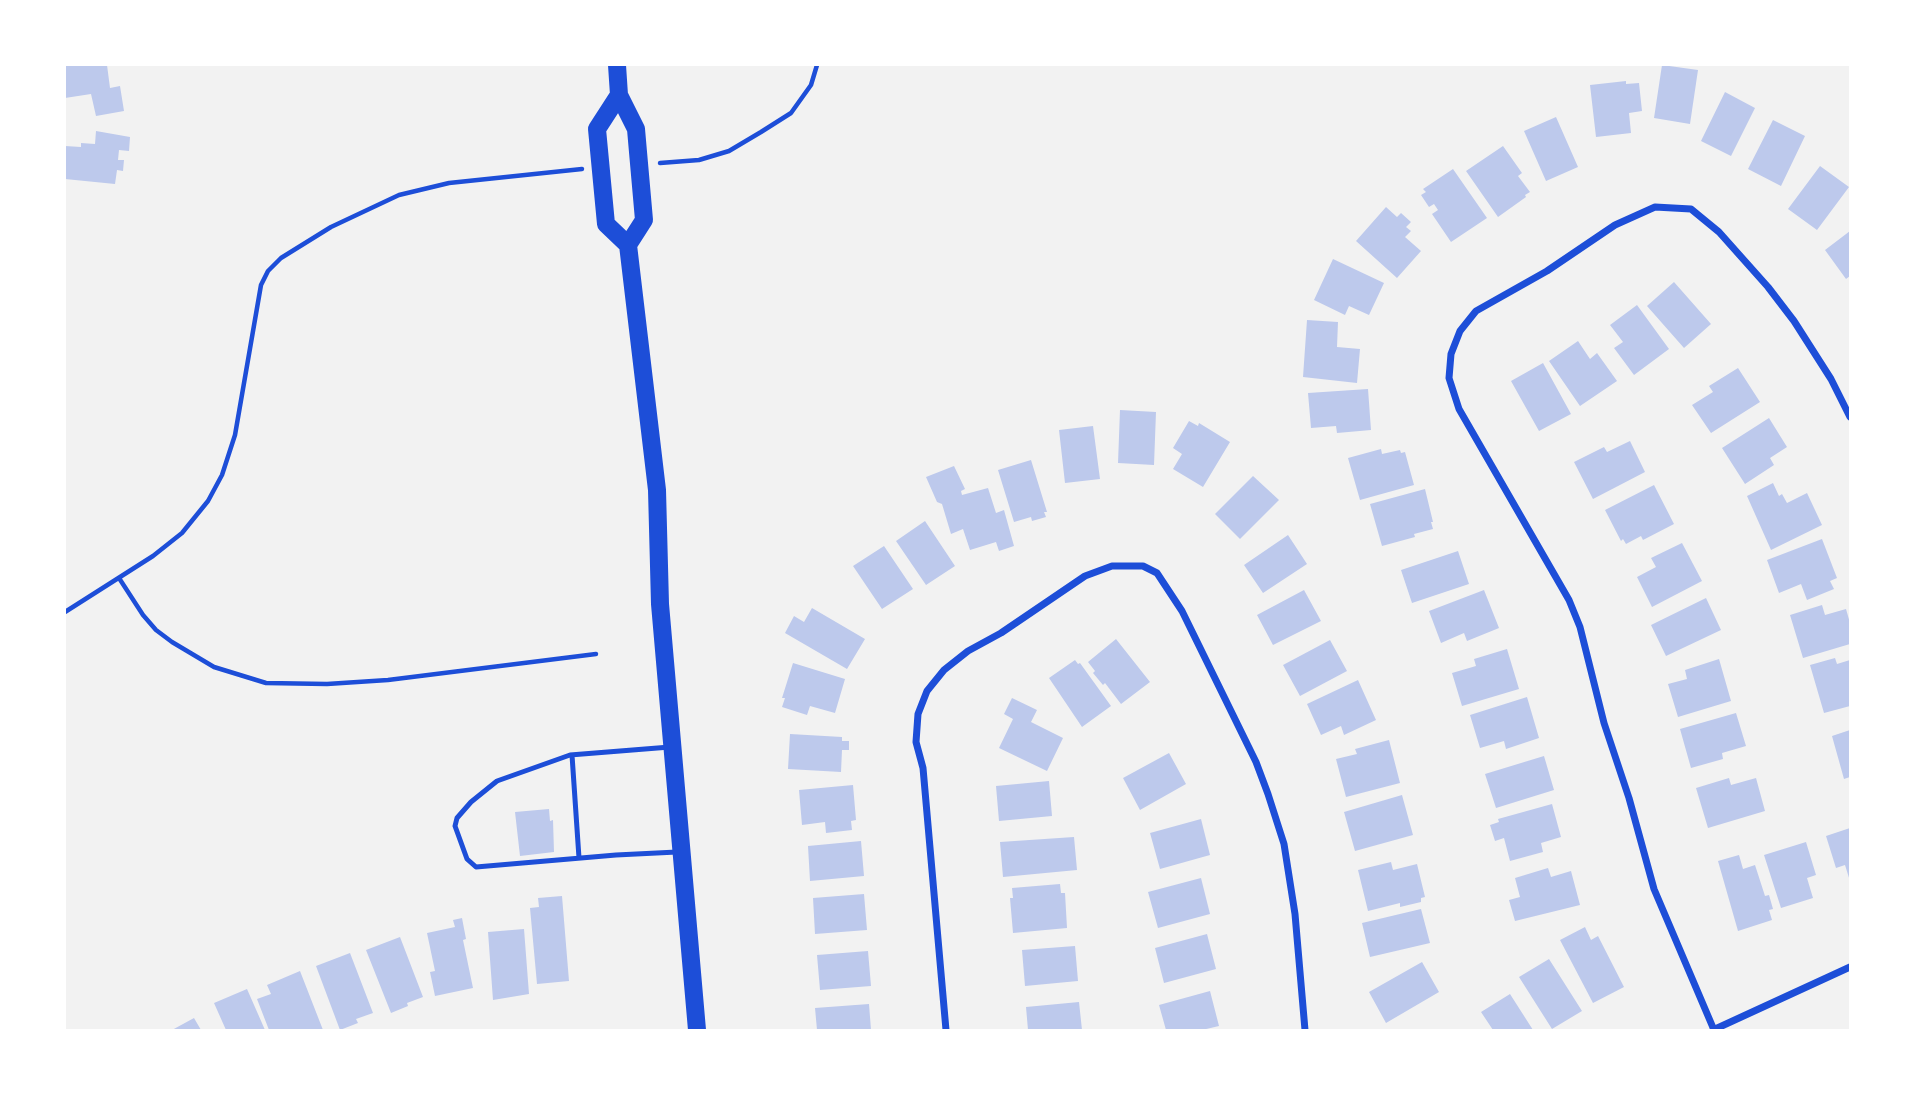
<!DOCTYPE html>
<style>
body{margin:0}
#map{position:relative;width:1915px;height:1095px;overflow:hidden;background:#f2f2f2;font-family:Helvetica,sans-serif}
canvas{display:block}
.frame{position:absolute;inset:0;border:66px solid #fff;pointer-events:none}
</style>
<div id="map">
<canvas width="1915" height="1095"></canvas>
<div class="frame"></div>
</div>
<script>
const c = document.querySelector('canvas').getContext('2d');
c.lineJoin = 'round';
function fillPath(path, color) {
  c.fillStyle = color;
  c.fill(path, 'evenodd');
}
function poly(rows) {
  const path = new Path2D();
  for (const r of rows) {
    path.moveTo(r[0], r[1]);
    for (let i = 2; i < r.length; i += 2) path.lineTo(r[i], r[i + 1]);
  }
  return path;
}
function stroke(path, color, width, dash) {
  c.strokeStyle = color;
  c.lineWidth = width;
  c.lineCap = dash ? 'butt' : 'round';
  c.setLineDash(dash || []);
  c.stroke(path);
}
fillPath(poly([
 [65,65,107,65,110,88,120,86,124,111,96,116,91,94,65,98],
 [1662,65,1698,70,1690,124,1654,118],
 [1626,81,1626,84,1639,83,1642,111,1629,113,1631,133,1596,137,1590,85],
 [1725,92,1755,108,1731,156,1701,141],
 [1556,117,1578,167,1546,181,1524,131],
 [1773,120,1805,136,1781,186,1748,169],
 [96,131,130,137,129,151,119,150,118,160,124,160,123,171,117,170,115,184,65,179,65,146,81,147,81,143,95,144],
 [1503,146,1522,173,1518,176,1530,192,1525,195,1526,197,1498,217,1466,171],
 [1820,166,1849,187,1817,230,1788,209],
 [1453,169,1487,218,1451,242,1432,214,1438,210,1434,204,1429,207,1421,195,1426,192,1423,189],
 [1386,207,1397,217,1401,213,1411,222,1406,227,1411,231,1405,237,1421,251,1397,278,1356,241],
 [1850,231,1850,276,1846,279,1825,250],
 [1333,259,1384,283,1369,315,1349,306,1345,315,1314,300],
 [1674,282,1711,324,1684,348,1647,306],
 [1637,305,1669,349,1634,375,1614,348,1623,342,1610,325],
 [1307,320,1338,322,1337,347,1360,349,1357,383,1303,377],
 [1578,341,1590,359,1597,353,1617,381,1580,406,1549,361],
 [1543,363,1571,414,1539,431,1511,381],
 [1738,368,1760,402,1711,433,1692,405,1713,392,1709,386],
 [1368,389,1371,430,1337,433,1336,426,1311,428,1308,393],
 [1120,410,1156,412,1154,465,1118,463],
 [1769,418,1787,447,1770,458,1774,465,1745,484,1722,448],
 [1189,421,1198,426,1199,423,1230,442,1203,487,1173,469,1182,454,1173,448],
 [1093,426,1100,479,1065,483,1059,430],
 [1630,441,1645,472,1593,499,1574,462,1604,447,1607,452],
 [1381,449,1382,454,1400,450,1401,453,1405,452,1414,485,1360,500,1348,458],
 [1031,460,1047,512,1044,512,1046,517,1032,521,1031,517,1014,522,998,470],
 [954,466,965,489,961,491,962,495,988,488,996,513,1004,510,1014,546,999,551,996,542,970,550,963,529,951,534,942,504,937,502,926,477],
 [1253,476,1279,500,1240,539,1215,514],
 [1773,483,1779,496,1782,494,1787,503,1807,493,1822,525,1771,550,1747,496],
 [1654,485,1674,524,1643,540,1641,536,1626,544,1623,539,1621,541,1605,510],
 [1425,489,1433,522,1431,522,1433,529,1414,534,1415,537,1382,546,1370,504],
 [925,521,955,566,926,585,896,541],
 [1288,535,1307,564,1263,593,1244,565],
 [1822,539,1837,578,1830,581,1834,589,1807,600,1801,584,1779,593,1767,560],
 [1682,543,1702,581,1652,607,1637,577,1656,567,1651,558],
 [884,546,913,589,882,609,853,566],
 [1458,551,1469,584,1412,603,1401,570],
 [1304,590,1321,621,1273,645,1257,615],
 [1484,590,1499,628,1467,641,1464,633,1441,643,1429,611],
 [1706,598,1721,630,1666,656,1651,625],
 [1822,605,1825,615,1846,609,1850,623,1850,644,1803,658,1790,615],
 [812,608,865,639,847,669,785,633,794,616,804,622],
 [1116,639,1150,682,1121,704,1105,683,1103,685,1093,673,1095,671,1088,662],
 [1330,640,1347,671,1300,696,1283,665],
 [1507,649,1519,689,1462,706,1452,673,1476,666,1474,659],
 [1835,658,1837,664,1850,660,1850,706,1824,713,1810,665],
 [1719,659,1731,701,1678,717,1668,684,1687,679,1685,670],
 [1075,660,1078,664,1080,663,1111,706,1082,727,1049,678],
 [793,663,845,679,835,713,810,706,807,715,782,707,785,698,782,698],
 [1358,680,1376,720,1344,735,1341,726,1321,735,1307,704],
 [1527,697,1539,738,1506,749,1504,741,1480,748,1470,715],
 [1012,698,1037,710,1031,722,1063,738,1047,771,999,748,1013,719,1004,714],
 [1736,713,1746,746,1722,753,1723,759,1691,768,1680,729],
 [1850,730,1850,777,1844,779,1832,736],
 [790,734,842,737,842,741,849,741,849,750,842,750,841,772,788,769],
 [1389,740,1400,783,1346,797,1336,759,1357,754,1355,749],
 [1169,753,1186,784,1140,810,1123,778],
 [1544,756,1554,790,1496,808,1485,774],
 [1729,778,1731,785,1756,778,1765,811,1708,828,1696,788],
 [1049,781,1052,816,999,821,996,786],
 [853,785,856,820,851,821,852,830,826,833,825,822,802,825,799,790],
 [1402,795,1413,835,1355,851,1344,812],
 [1552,804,1561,837,1541,843,1543,852,1510,861,1504,838,1495,841,1490,825,1499,822,1498,819],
 [549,809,550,821,553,820,554,852,520,856,515,812],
 [1201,819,1210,855,1160,869,1150,833],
 [1850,828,1850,881,1845,865,1836,868,1826,836],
 [1074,837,1077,870,1003,877,1000,842],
 [861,841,864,876,810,881,808,846],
 [1806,842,1816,875,1807,878,1813,898,1781,908,1764,855],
 [1739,855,1743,869,1755,865,1765,896,1769,895,1773,909,1769,910,1772,920,1738,931,1718,861],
 [1391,862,1393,870,1417,864,1425,897,1421,898,1421,902,1400,907,1400,903,1368,911,1358,870],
 [1548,868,1551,877,1571,871,1580,905,1515,921,1509,900,1520,897,1515,878],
 [1201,878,1210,914,1158,928,1148,892],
 [1060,884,1061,893,1065,893,1067,928,1013,933,1010,898,1013,898,1012,888],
 [864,894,867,930,815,934,813,898],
 [562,896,569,981,537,984,530,908,539,907,538,898],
 [1421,909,1430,943,1370,957,1362,923],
 [462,918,466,939,463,940,473,988,435,996,430,972,435,971,427,933,455,927,453,920],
 [1585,927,1591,940,1598,936,1624,987,1593,1003,1560,940],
 [524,929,529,994,493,1000,488,932],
 [1207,934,1216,969,1164,983,1155,948],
 [400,937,423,997,407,1003,408,1006,391,1013,366,950],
 [1075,946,1078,981,1025,986,1022,950],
 [868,951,871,986,820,990,817,955],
 [350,953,373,1013,356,1019,358,1023,340,1030,316,966],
 [1549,959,1582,1011,1552,1029,1519,977],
 [1422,962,1439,992,1386,1023,1369,992],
 [300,971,323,1030,269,1030,257,999,271,994,267,985],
 [247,989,265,1030,226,1030,214,1003],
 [1210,991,1219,1026,1202,1030,1166,1030,1159,1005],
 [1510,994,1533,1030,1493,1030,1481,1012],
 [1079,1002,1082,1030,1028,1030,1026,1007],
 [869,1004,871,1030,817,1030,815,1008],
 [194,1018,201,1030,172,1030]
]), '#bdc9ec');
stroke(poly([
 [660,163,699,160,729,151,761,132,791,113,811,85,817,65],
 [119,578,143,615,156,630,172,642,214,667,266,683,327,684,388,680,596,654],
 [65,612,153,556,182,533,208,501,222,475,235,435,261,285,268,271,281,258,331,227,399,195,449,183,582,169]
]), '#1d4ed8', 4.5);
stroke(poly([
 [670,747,570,755,497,781,471,802,457,818,455,826,467,859,476,867,616,855,677,852],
 [572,755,579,858]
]), '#1d4ed8', 5);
stroke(poly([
 [946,1030,923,768,916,742,918,714,927,691,944,670,968,651,1001,633,1085,576,1112,566,1143,566,1157,573,1182,611,1256,762,1268,794,1284,844,1295,914,1305,1030],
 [1713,1030,1850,967],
 [1714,1030,1654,889,1629,798,1604,723,1580,627,1569,600,1459,409,1449,378,1451,354,1460,331,1476,311,1547,271,1615,225,1655,207,1691,209,1719,232,1768,287,1794,321,1831,379,1850,417]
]), '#1d4ed8', 7);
stroke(poly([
 [617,65,619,95,636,129,638,152,644,220,628,245,657,490,660,604,697,1030],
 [619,95,597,129,606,224,628,245]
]), '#1d4ed8', 18);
</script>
